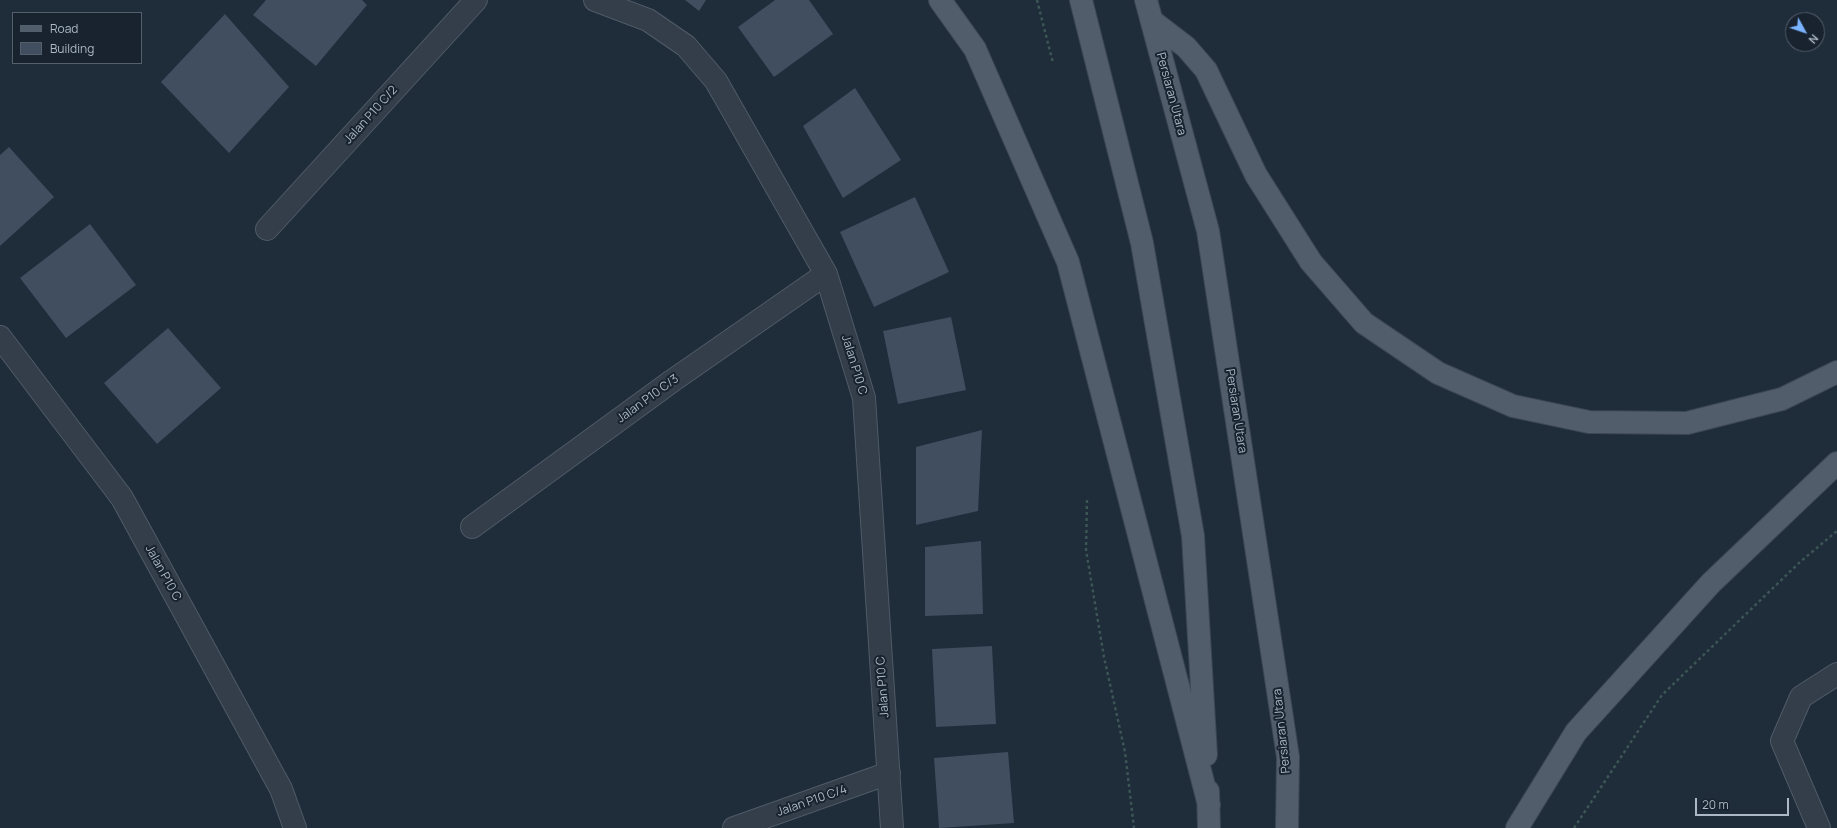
<!DOCTYPE html>
<style>
body{margin:0}
#map{position:relative;width:1837px;height:828px;overflow:hidden;background:#1f2c3a;font-family:Manrope,sans-serif}
canvas{display:block}
.legend{position:absolute;left:12px;top:12px;width:130px;height:52px;box-sizing:border-box;background:#18232f;border:1px solid #545f6c;margin:0;padding:5px 7px;list-style:none;font-size:12px;color:#adb8c7}
.legend li{display:flex;align-items:center;gap:8px;height:20px}
.legend b{width:20px;border:1px solid #545f6c}
.north{position:absolute;left:1785px;top:12px;width:40px;height:40px;box-sizing:border-box;background:#18232f;border:1px solid #545f6c;border-radius:50%;rotate:130deg;font-size:11px;font-weight:700;line-height:16px;text-align:center;color:#adb8c7}
.north::after{content:'';display:block;margin:auto;width:14px;height:18px;background:#7ab3ff;clip-path:polygon(50% 0,100% 100%,50% 72%,0 100%)}
.scale{position:absolute;left:1695px;top:798px;width:94px;height:18px;box-sizing:border-box;border:2px solid #adb8c7;border-top:0;padding-left:5px;font-size:12px;line-height:14px;white-space:nowrap;color:#adb8c7;-webkit-text-stroke:3px #18232f;paint-order:stroke}
</style>
<div id="map">
<canvas width="1837" height="828"></canvas>
<ul class="legend">
<li><b style="height:5px;background:#515d6b"></b>Road</li>
<li><b style="height:11px;background:#404e60"></b>Building</li>
</ul>
<div class="north">N</div>
<div class="scale">20 m</div>
</div>
<script>
const c = document.querySelector('canvas').getContext('2d');
c.lineJoin = 'round';
function fillPath(path, color) {
  c.fillStyle = color;
  c.fill(path, 'evenodd');
}
function poly(rows) {
  const path = new Path2D();
  for (const r of rows) {
    path.moveTo(r[0], r[1]);
    for (let i = 2; i < r.length; i += 2) path.lineTo(r[i], r[i + 1]);
  }
  return path;
}
function stroke(path, color, width, dash) {
  c.strokeStyle = color;
  c.lineWidth = width;
  c.lineCap = dash ? 'butt' : 'round';
  c.setLineDash(dash || []);
  c.stroke(path);
}
function write(font, color, halo, rows, align = 'center') {
  c.font = font + ' Manrope,sans-serif';
  c.lineWidth = 4;
  c.setLineDash([]);
  c.textBaseline = 'middle';
  c.strokeStyle = halo;
  c.fillStyle = color;
  for (const [text, x, y, turn = 0] of rows) {
    c.save();
    c.translate(x, y);
    c.rotate((+turn || 0) * Math.PI / 180);
    c.textAlign = isNaN(turn) ? turn : align;
    if (halo) c.strokeText(text, 0, 0);
    c.fillText(text, 0, 0);
    c.restore();
  }
}
fillPath(poly([
 [266,0,362,0,367,5,316,66,253,15],
 [685,0,706,0,699,11],
 [775,0,809,0,833,34,774,77,738,27],
 [225,14,289,87,229,153,161,82],
 [855,88,901,160,843,198,803,126],
 [9,147,54,197,0,246,0,155],
 [915,197,949,272,874,307,840,232],
 [90,224,136,285,66,338,20,278],
 [951,317,966,390,898,404,883,331],
 [168,328,221,388,157,444,104,383],
 [982,430,978,511,916,525,916,447],
 [981,541,983,614,925,616,925,547],
 [992,646,996,724,936,727,932,649],
 [1008,752,1014,823,939,828,934,758]
]), '#404e60');
const minor = poly([
 [595,0,648,20,686,46,716,81,826,274,864,398,892,828],
 [267,229,476,0],
 [0,337,122,498,281,789,295,828],
 [472,527,672,381,826,274],
 [734,828,889,773],
 [1819,828,1782,741,1801,697,1837,674]
]);
const primary = poly([
 [940,0,975,49,1068,262,1209,805],
 [1081,0,1142,243,1193,536,1206,755],
 [1146,0,1208,231,1288,757,1287,828],
 [1152,21,1186,47,1206,70,1256,175,1311,262,1364,323,1438,373,1513,406,1589,422,1687,423,1782,399,1837,372],
 [1208,791,1209,828],
 [1517,828,1576,732,1711,583,1837,463]
]);
stroke(minor, '#505b68', 24);
stroke(primary, '#3c4754', 24);
stroke(poly([
 [1037,0,1053,63],
 [1087,500,1086,550,1104,657,1125,752,1134,828],
 [1574,828,1662,695,1800,562,1837,531]
]), '#3c5555', 2.5, [3, 3]);
stroke(minor, '#333e4a', 22);
stroke(primary, '#515d6b', 22);
write('12px', '#adb8c7', '#18232f', [
 ["Persiaran Utara",1171,94,75],
 ["Jalan P10 C/2",371,115,-48],
 ["Jalan P10 C",854,365,73],
 ["Jalan P10 C/3",648,399,-36],
 ["Persiaran Utara",1236,411,81],
 ["Jalan P10 C",163,573,61],
 ["Jalan P10 C",883,687,-94],
 ["Persiaran Utara",1282,731,-96],
 ["Jalan P10 C/4",812,801,-19]
]);
</script>
